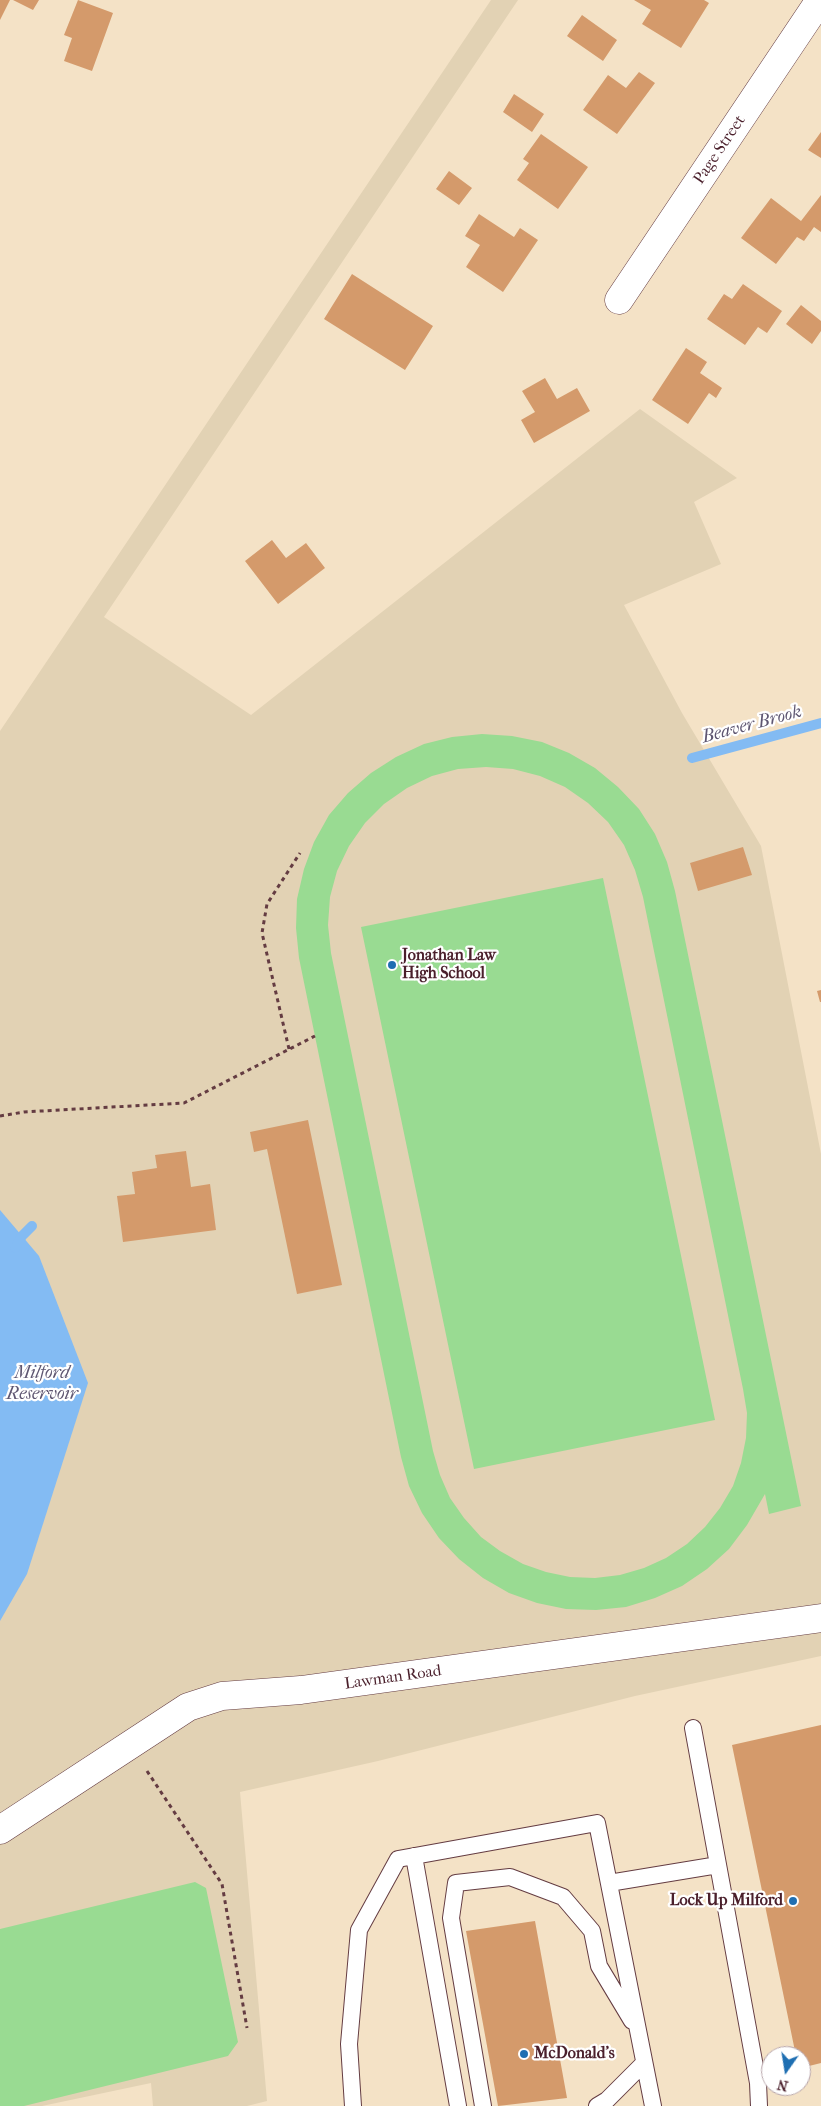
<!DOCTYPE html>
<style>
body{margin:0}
#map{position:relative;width:821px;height:2106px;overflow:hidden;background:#f4e2c6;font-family:"IM FELL French Canon",serif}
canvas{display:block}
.north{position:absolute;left:761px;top:2046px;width:50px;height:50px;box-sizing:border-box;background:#fff;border:1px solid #b7a5aa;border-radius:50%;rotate:193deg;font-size:14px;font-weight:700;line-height:20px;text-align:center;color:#4a1f2b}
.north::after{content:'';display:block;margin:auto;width:18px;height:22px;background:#1f6fb2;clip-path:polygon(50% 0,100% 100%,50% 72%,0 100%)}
</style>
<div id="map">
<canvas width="821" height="2106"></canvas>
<div class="north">N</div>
</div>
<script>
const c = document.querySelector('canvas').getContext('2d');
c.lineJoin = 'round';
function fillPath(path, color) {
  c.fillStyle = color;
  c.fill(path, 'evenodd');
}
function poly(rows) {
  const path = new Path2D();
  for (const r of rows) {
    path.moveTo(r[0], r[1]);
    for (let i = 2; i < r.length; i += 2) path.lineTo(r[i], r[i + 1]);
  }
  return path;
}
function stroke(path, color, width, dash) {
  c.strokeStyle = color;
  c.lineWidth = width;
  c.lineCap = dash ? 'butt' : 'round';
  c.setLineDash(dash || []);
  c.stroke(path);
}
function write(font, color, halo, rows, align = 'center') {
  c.font = font + ' "IM FELL French Canon",serif';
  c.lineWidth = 4.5;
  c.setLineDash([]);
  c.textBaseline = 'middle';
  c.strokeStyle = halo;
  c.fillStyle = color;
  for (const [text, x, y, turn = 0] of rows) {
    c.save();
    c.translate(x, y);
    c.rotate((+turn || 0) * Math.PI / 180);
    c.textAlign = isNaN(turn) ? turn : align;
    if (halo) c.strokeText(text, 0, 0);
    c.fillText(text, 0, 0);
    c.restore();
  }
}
fillPath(poly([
 [491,0,518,0,104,617,251,715,640,409,737,478,694,502,721,564,624,605,682,713,761,846,821,1154,821,1656,635,1696,378,1761,240,1792,267,2101,247,2106,153,2106,151,2083,42,2106,0,2106,0,731]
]), '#e2d2b4');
fillPath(poly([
 [482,734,512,736,542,742,569,753,595,768,618,787,639,809,655,834,667,862,675,891,801,1506,769,1514,765,1494,747,1525,729,1549,707,1569,682,1586,655,1598,626,1607,596,1610,566,1609,537,1603,509,1593,483,1578,459,1559,439,1538,422,1513,409,1486,401,1457,299,958,296,928,297,899,304,869,314,842,329,815,348,793,371,773,396,757,424,744,452,737],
 [486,767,513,769,540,776,565,787,588,803,608,822,624,845,635,870,643,897,743,1389,747,1413,746,1438,741,1463,733,1486,720,1508,705,1527,687,1544,666,1558,644,1568,620,1575,595,1578,570,1577,546,1572,523,1564,500,1551,481,1537,464,1518,450,1498,440,1475,433,1451,331,953,328,925,330,897,337,871,349,846,365,823,384,804,407,788,432,776,458,769],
 [603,878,715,1420,474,1469,361,927],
 [195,1882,206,1888,238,2042,228,2056,24,2106,0,2106,0,1929]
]), '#99db92');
fillPath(poly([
 [0,1210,39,1256,88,1383,27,1574,0,1621]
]), '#83bbf3');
stroke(poly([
 [692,758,821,723],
 [15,1248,22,1236,32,1226]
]), '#83bbf3', 10);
fillPath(poly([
 [0,0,10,0,0,20],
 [13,0,39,0,33,10],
 [78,0,113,13,92,71,64,61,72,38,64,35],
 [634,0,704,0,709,3,681,48,642,24,651,10],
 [582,15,617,40,603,61,567,36],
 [639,72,655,83,617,134,583,110,608,75,626,88],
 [514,94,544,114,532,132,503,112],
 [821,132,821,158,808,150],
 [541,134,588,167,558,209,517,180,529,163,523,159],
 [449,171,472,188,459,205,436,189],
 [821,195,821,232,814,227,804,241,797,237,776,264,741,238,771,198,801,221],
 [479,214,514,237,520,228,538,240,503,292,466,267,480,245,465,236],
 [352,274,433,326,405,370,324,319],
 [743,284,782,311,767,333,758,327,745,345,707,319,724,294,732,299],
 [801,305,821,321,821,331,812,344,786,324],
 [686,348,707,362,700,373,722,388,716,398,709,393,688,424,652,400],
 [545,378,557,399,577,388,590,411,534,443,521,420,535,412,522,391],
 [272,540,286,558,306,543,325,568,278,604,245,561],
 [743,847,752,875,698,891,690,863],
 [821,990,821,1002,820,1002,817,991],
 [308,1120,342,1285,297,1294,267,1149,254,1152,250,1132],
 [186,1151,191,1187,210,1184,216,1230,123,1242,117,1196,135,1194,132,1172,157,1168,155,1155],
 [821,1725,821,2063,801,2068,801,2056,796,2056,732,1745],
 [535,1921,567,2098,498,2106,466,1931]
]), '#d49a6b');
const service = poly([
 [693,1728,758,2083,759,2106],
 [414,1856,458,2106],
 [609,1883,718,1865],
 [353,2106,349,2044,359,1930,398,1859,597,1823,653,2106],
 [483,2106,451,1918,456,1883,510,1877,563,1897,592,1931,599,1966,632,2021],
 [597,2106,607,2100,644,2063]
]);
const minor = poly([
 [619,300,820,0],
 [0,1830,188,1707,222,1696,301,1690,821,1618]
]);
stroke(service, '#643c42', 18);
stroke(minor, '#643c42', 29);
stroke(poly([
 [289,1049,262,933,267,904,300,853],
 [0,1116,24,1112,184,1103,315,1036],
 [147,1771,222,1884,247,2028]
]), '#643c42', 3, [4, 4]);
stroke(service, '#fff', 16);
stroke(minor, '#fff', 28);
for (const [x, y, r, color] of [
 [392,965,5,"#1f6fb2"],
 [793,1901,5,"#1f6fb2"],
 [524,2054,5,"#1f6fb2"]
]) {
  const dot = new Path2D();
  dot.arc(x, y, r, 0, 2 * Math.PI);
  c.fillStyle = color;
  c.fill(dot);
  stroke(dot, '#fff', 2);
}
write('16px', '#4a1f2b', '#fff', [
 ["Page Street",720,150,-56],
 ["Lawman Road",393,1678,-8]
]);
write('bold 16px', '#4a1f2b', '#fff', [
 ["Jonathan Law",402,956],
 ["High School",402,974],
 ["Lock Up Milford",783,1901,"right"],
 ["McDonald's",534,2054]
], 'left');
write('italic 18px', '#5e5671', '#fff', [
 ["Beaver Brook",752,725,-15],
 ["Milford",42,1374],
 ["Reservoir",42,1395]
]);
</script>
